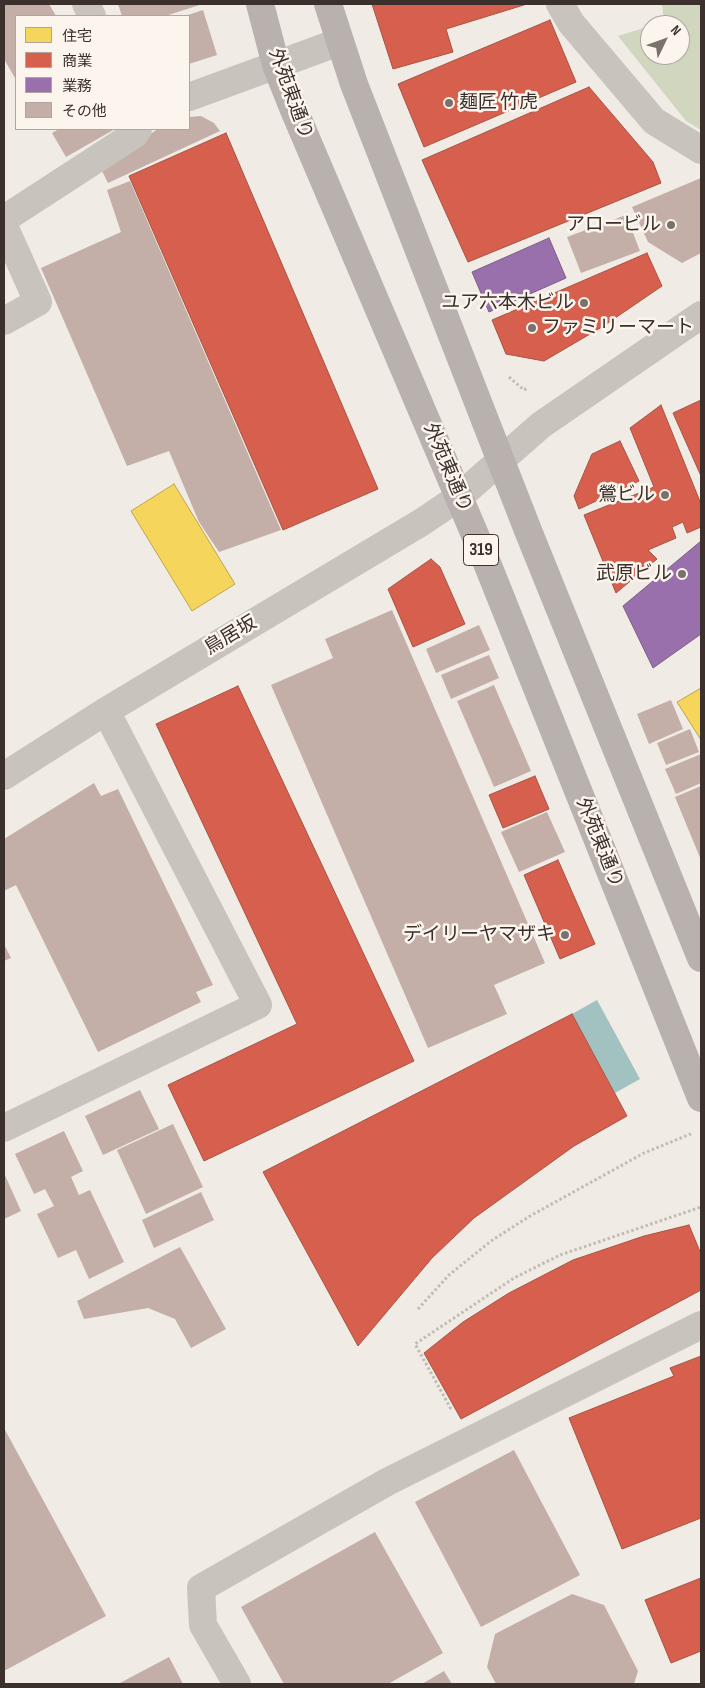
<!DOCTYPE html>
<meta charset="utf-8">
<style>
body{margin:0}
#map{position:relative;width:705px;height:1688px;overflow:hidden;background:#f0ebe5;font-family:"Sofia Sans Condensed","Noto Sans JP",sans-serif}
canvas{display:block}
.frame{position:absolute;inset:0;border:5px solid #3b302b;pointer-events:none}
.legend{position:absolute;left:15px;top:15px;width:175px;height:115px;box-sizing:border-box;background:#fbf5ee;border:1px solid #aea6a0;margin:0;padding:6px 9px;list-style:none;font-size:15px;color:#3b302b}
.legend li{display:flex;align-items:center;gap:10px;height:25px}
.legend b{width:25px;border:1px solid #aea6a0}
.north{position:absolute;left:640px;top:15px;width:50px;height:50px;box-sizing:border-box;background:#fbf5ee;border:1px solid #aea6a0;border-radius:50%;rotate:48deg;font-size:14px;font-weight:700;line-height:20px;text-align:center;color:#3b302b}
.north::after{content:'';display:block;margin:auto;width:18px;height:22px;background:#7a716c;clip-path:polygon(50% 0,100% 100%,50% 72%,0 100%)}
</style>
<div id="map">
<canvas width="705" height="1688"></canvas>
<div class="frame"></div>
<ul class="legend">
<li><b style="height:14px;background:#f6d55c"></b>住宅</li>
<li><b style="height:14px;background:#d6604d"></b>商業</li>
<li><b style="height:14px;background:#9970ab"></b>業務</li>
<li><b style="height:14px;background:#c3afa7"></b>その他</li>
</ul>
<div class="north">N</div>
</div>
<script>
const c = document.querySelector('canvas').getContext('2d');
c.lineJoin = 'round';
function fillPath(path, color) {
  c.fillStyle = color;
  c.fill(path, 'evenodd');
}
function poly(rows) {
  const path = new Path2D();
  for (const r of rows) {
    path.moveTo(r[0], r[1]);
    for (let i = 2; i < r.length; i += 2) path.lineTo(r[i], r[i + 1]);
  }
  return path;
}
function stroke(path, color, width, dash) {
  c.strokeStyle = color;
  c.lineWidth = width;
  c.lineCap = dash ? 'butt' : 'round';
  c.setLineDash(dash || []);
  c.stroke(path);
}
function write(font, color, halo, rows, align = 'center') {
  c.font = font + ' "Sofia Sans Condensed","Noto Sans JP",sans-serif';
  c.lineWidth = 5;
  c.setLineDash([]);
  c.textBaseline = 'middle';
  c.strokeStyle = halo;
  c.fillStyle = color;
  for (const [text, x, y, turn = 0] of rows) {
    c.save();
    c.translate(x, y);
    c.rotate((+turn || 0) * Math.PI / 180);
    c.textAlign = isNaN(turn) ? turn : align;
    if (halo) c.strokeText(text, 0, 0);
    c.fillText(text, 0, 0);
    c.restore();
  }
}
fillPath(poly([
 [662,4,701,4,701,130,686,121,618,36,650,26,650,55,680,55,680,25,654,25,664,22]
]), '#d1d6bf');
fillPath(poly([
 [597,1000,640,1079,615,1093,572,1014]
]), '#a1c2c1');
const homes = poly([
 [174,484,235,584,192,611,131,511,174,484],
 [701,688,701,740,677,702,701,688]
]);
fillPath(homes, '#f6d55c');
stroke(homes, '#bea44d', 1);
const shops = poly([
 [372,4,527,4,446,29,453,52,393,69,372,4],
 [550,20,576,82,424,147,398,84,550,20],
 [589,87,653,162,661,183,468,262,422,160,589,87],
 [226,133,378,489,283,530,129,176,226,133],
 [647,253,662,286,602,327,544,361,506,354,492,320,647,253],
 [701,400,701,476,673,413,701,400],
 [661,405,701,504,701,527,687,533,683,522,672,527,676,538,648,550,657,559,616,593,584,515,654,487,630,428,661,405],
 [620,441,639,481,579,509,574,496,592,454,620,441],
 [431,559,440,567,465,624,413,647,388,589,431,559],
 [238,686,414,1061,204,1161,168,1085,297,1024,156,724,238,686],
 [535,776,549,809,503,828,489,795,535,776],
 [558,860,595,944,560,959,524,875,558,860],
 [572,1014,627,1116,574,1146,474,1218,432,1258,358,1346,263,1172,572,1014],
 [689,1225,701,1254,701,1290,461,1419,424,1353,463,1322,509,1293,573,1260,644,1236,689,1225],
 [701,1356,701,1518,622,1549,569,1418,674,1376,670,1368,701,1356],
 [701,1578,701,1651,671,1663,645,1600,701,1578]
]);
fillPath(shops, '#d6604d');
stroke(shops, '#a85243', 1);
const offices = poly([
 [549,238,566,278,489,312,472,272,549,238],
 [701,541,701,634,653,668,623,606,701,541]
]);
fillPath(offices, '#9970ab');
stroke(offices, '#7d5d85', 1);
fillPath(poly([
 [4,4,49,4,56,16,16,16,15,78,4,59],
 [118,4,203,4,165,16,122,16],
 [203,10,217,55,189,64,189,16,185,16],
 [201,116,214,123,220,131,108,183,100,167,158,129,189,129,189,117],
 [59,129,115,129,66,157,52,133],
 [701,178,701,253,682,263,648,242,632,207],
 [130,181,281,530,219,552,199,522,169,451,127,466,41,268,121,232,107,190],
 [626,215,640,251,581,273,567,237],
 [392,610,545,963,494,985,507,1014,428,1048,271,685,333,658,325,639],
 [479,625,490,650,436,673,426,649],
 [489,655,499,678,451,699,441,675],
 [494,685,531,771,494,787,457,701],
 [671,700,683,729,649,744,637,714],
 [690,729,699,752,666,765,657,743],
 [701,754,701,783,676,794,665,769],
 [94,783,101,796,118,789,213,985,196,992,201,1002,98,1052,16,885,4,891,4,839],
 [701,786,701,860,675,797],
 [547,812,565,852,519,872,501,832],
 [4,944,11,958,4,961],
 [140,1090,159,1129,103,1155,85,1116],
 [173,1124,203,1187,146,1214,117,1150],
 [64,1131,83,1171,71,1177,79,1195,90,1190,124,1262,89,1279,76,1250,58,1258,37,1214,54,1206,45,1189,34,1194,15,1154],
 [4,1173,21,1211,4,1219],
 [201,1192,214,1220,154,1248,142,1220],
 [180,1247,226,1329,191,1348,175,1319,148,1308,84,1319,77,1301],
 [4,1428,106,1616,4,1671],
 [514,1450,580,1575,481,1627,415,1502],
 [375,1532,443,1653,388,1684,284,1684,241,1607],
 [572,1594,604,1605,638,1671,634,1684,496,1684,487,1667,495,1634],
 [169,1657,183,1684,118,1684],
 [444,1671,452,1684,422,1684]
]), '#c3afa7');
stroke(poly([
 [509,377,524,390,527,388],
 [418,1309,449,1275,491,1241,530,1216,644,1153,693,1133],
 [451,1409,415,1344,514,1278,560,1255,701,1207]
]), '#c2bbb6', 3, [2.5, 2.5]);
stroke(poly([
 [86,4,92,16],
 [560,4,571,23,654,121,701,150],
 [189,97,339,42],
 [4,219,135,134,138,129],
 [4,226,38,302,4,321],
 [4,776,106,711,422,522,459,497,541,425,701,315],
 [4,1128,258,1005,106,711],
 [237,1684,203,1625,201,1588,387,1482,701,1325]
]), '#c9c3be', 28);
stroke(poly([
 [260,4,276,65,294,110,487,563,701,1098],
 [328,4,354,84,529,533,701,958]
]), '#b8b1ad', 28);
for (const [x, y, r, color] of [
 [449,103,5,"#7a716c"],
 [671,225,5,"#7a716c"],
 [584,303,5,"#7a716c"],
 [532,328,5,"#7a716c"],
 [665,495,5,"#7a716c"],
 [682,574,5,"#7a716c"],
 [565,935,5,"#7a716c"]
]) {
  const dot = new Path2D();
  dot.arc(x, y, r, 0, 2 * Math.PI);
  c.fillStyle = color;
  c.fill(dot);
  stroke(dot, '#fbf5ee', 2);
}
for (const [x, y, w] of [
 [481,550,35]
]) {
  const box = new Path2D();
  box.roundRect(x - w / 2, y - 15.5, w, 31, 4);
  c.fillStyle = '#fbf5ee';
  c.fill(box);
  stroke(box, '#3b302b', 1);
}
write('bold 18px', '#3b302b', null, [
 ["319",481,550]
]);
write('19px', '#3b302b', '#fbf5ee', [
 ["外苑東通り",290,94,70],
 ["外苑東通り",447,468,67],
 ["鳥居坂",231,636,-31],
 ["外苑東通り",599,843,68]
]);
write('19px', '#3b302b', '#fbf5ee', [
 ["麺匠 竹虎",459,103,"left"],
 ["アロービル",661,225],
 ["ユア六本木ビル",574,303],
 ["ファミリーマート",542,328,"left"],
 ["鶯ビル",655,495],
 ["武原ビル",672,574],
 ["デイリーヤマザキ",555,935]
], 'right');
</script>
